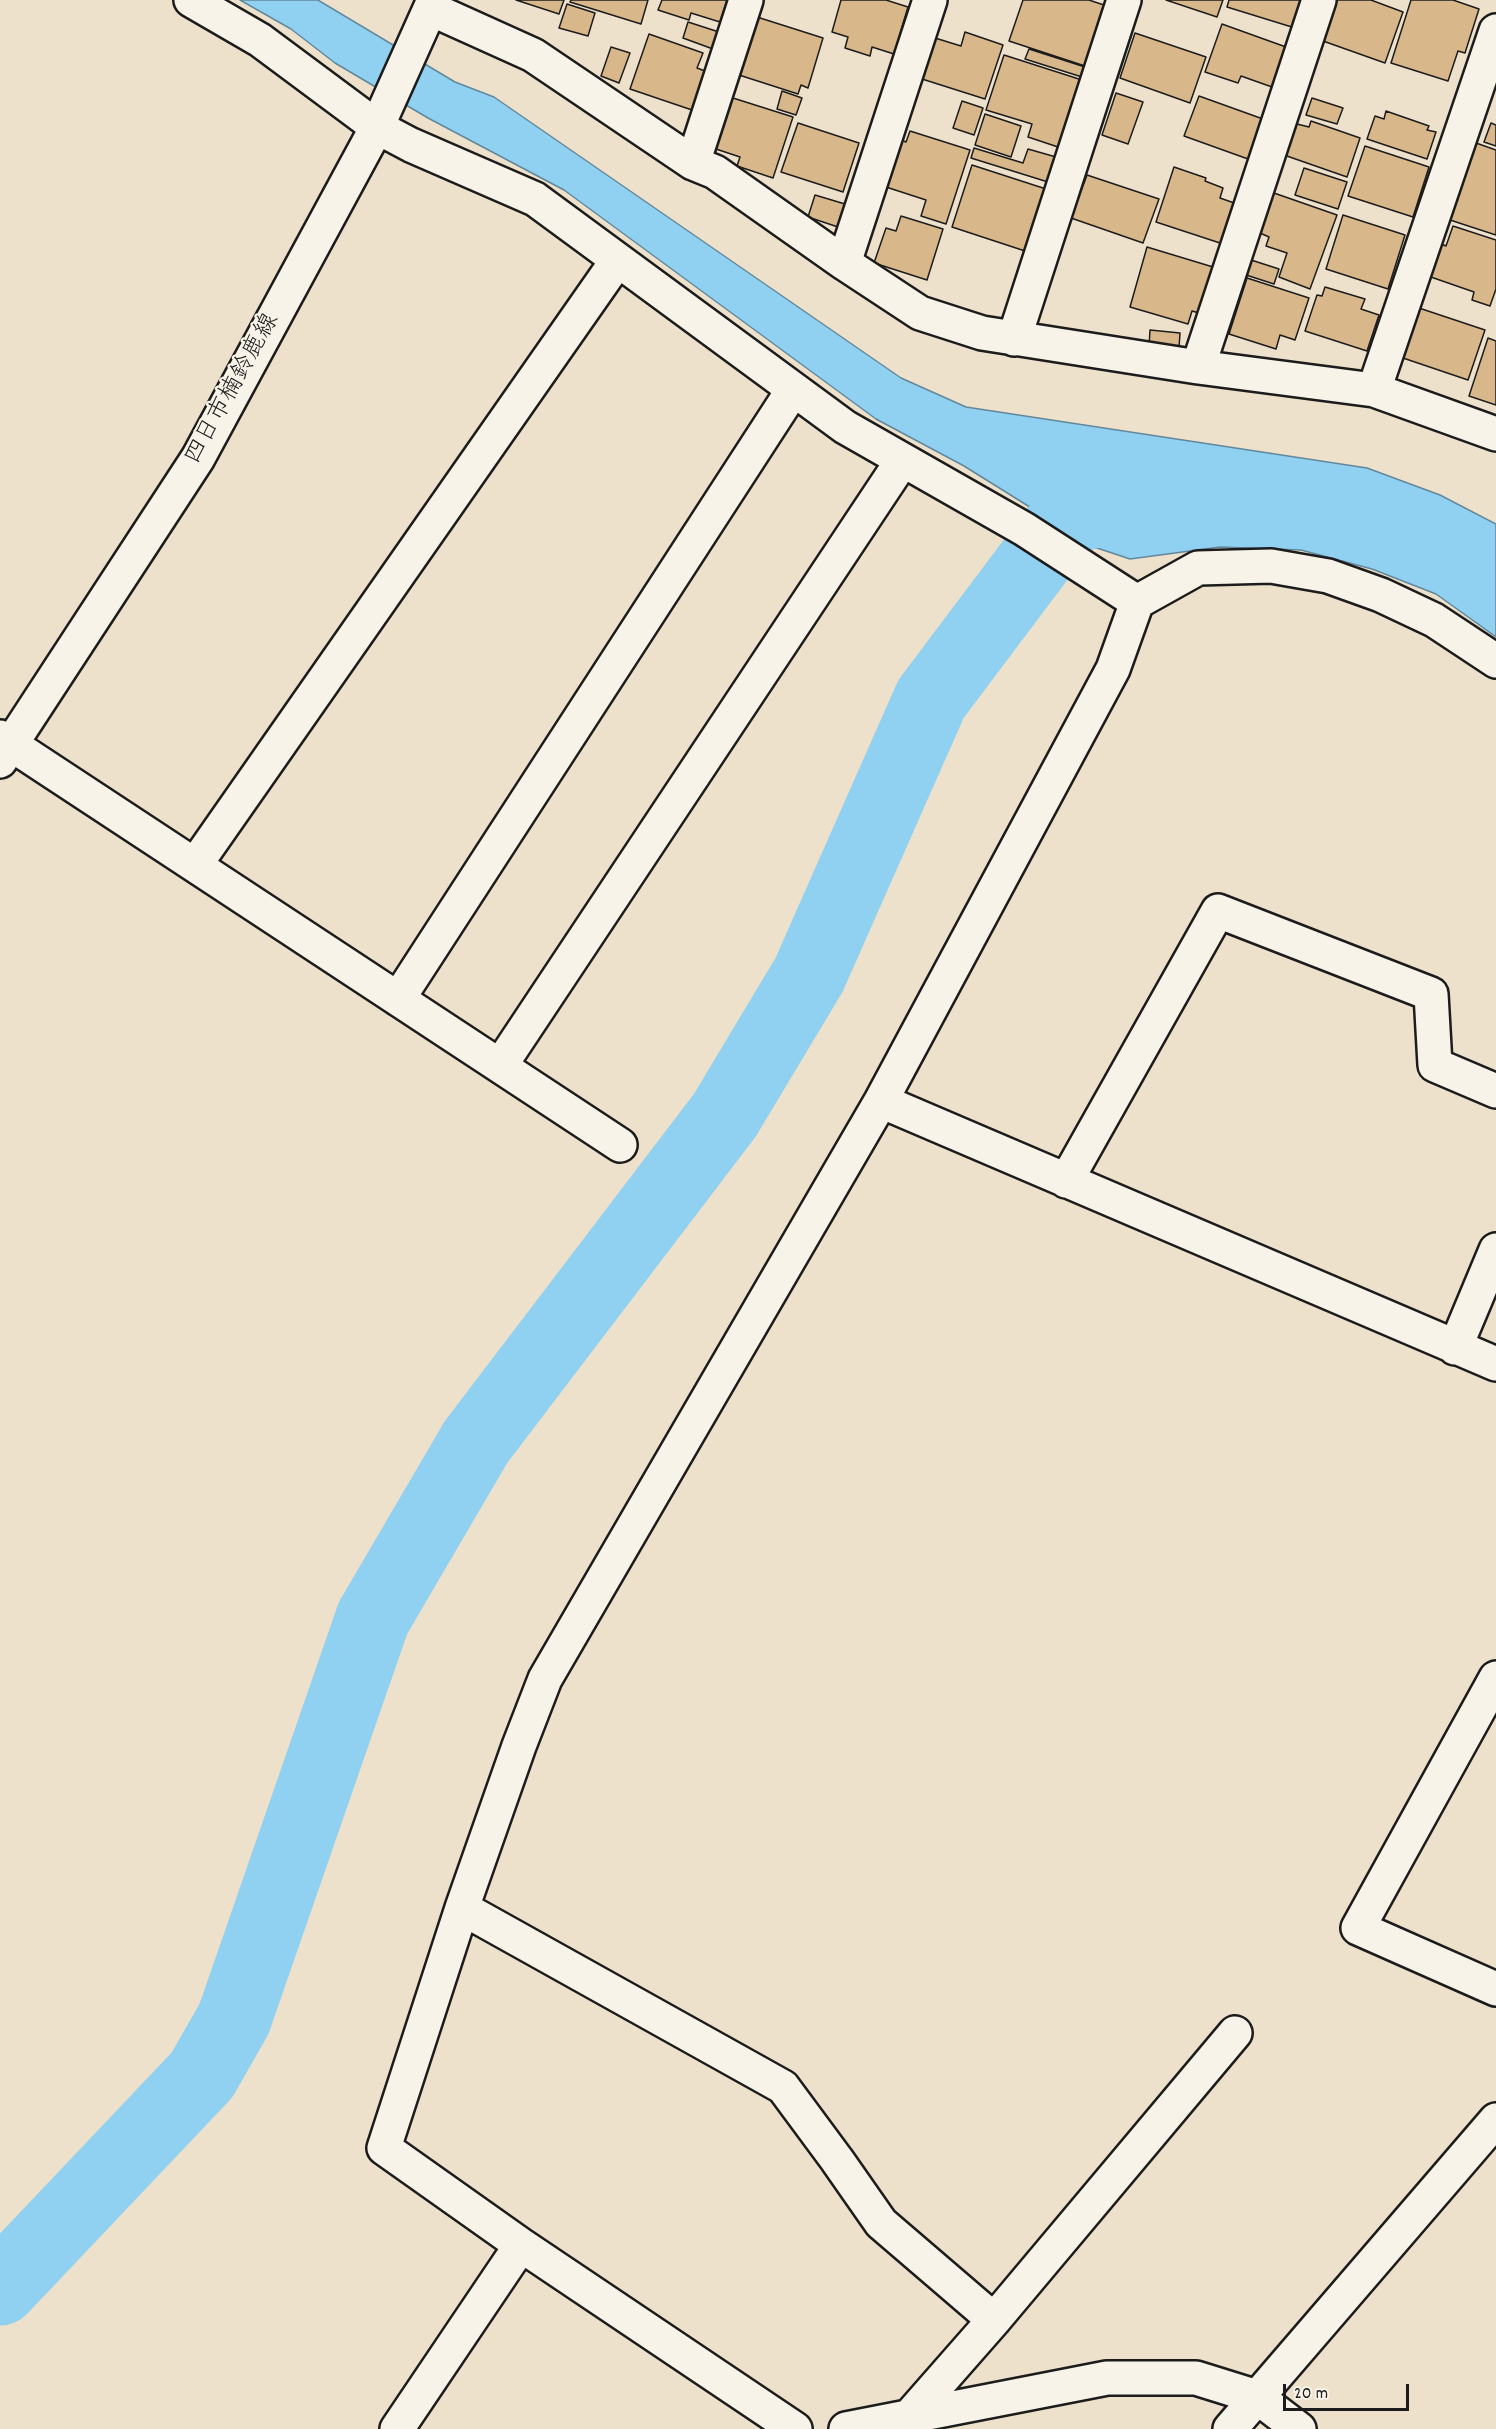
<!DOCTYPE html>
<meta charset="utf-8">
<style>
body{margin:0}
#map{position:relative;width:1496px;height:2429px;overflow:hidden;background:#eee1cc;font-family:Dekko,sans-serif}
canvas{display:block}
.scale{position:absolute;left:1283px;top:2384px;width:126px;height:27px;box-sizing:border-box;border:3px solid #1c1c1c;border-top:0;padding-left:8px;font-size:18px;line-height:21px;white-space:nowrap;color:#1c1c1c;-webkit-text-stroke:4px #f7f3e8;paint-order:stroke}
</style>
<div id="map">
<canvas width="1496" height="2429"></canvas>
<div class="scale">20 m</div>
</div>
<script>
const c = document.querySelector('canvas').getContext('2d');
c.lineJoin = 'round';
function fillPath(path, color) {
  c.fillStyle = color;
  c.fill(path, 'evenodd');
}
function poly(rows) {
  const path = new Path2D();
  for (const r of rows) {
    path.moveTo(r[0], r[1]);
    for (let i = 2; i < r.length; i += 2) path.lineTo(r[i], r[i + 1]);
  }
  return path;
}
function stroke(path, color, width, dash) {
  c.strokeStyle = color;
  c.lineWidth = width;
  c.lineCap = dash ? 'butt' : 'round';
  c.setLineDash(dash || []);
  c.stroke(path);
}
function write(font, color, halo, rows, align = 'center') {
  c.font = font + ' Dekko,"Klee One",sans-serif';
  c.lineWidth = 4.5;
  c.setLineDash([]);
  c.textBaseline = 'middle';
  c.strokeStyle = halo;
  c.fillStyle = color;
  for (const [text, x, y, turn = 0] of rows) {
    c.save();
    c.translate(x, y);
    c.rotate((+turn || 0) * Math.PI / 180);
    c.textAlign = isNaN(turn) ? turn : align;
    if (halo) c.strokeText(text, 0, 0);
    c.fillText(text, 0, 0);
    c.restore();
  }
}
const water = poly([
 [240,0,318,0,455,82,494,97,901,378,966,407,1367,468,1440,495,1496,524,1496,637,1436,594,1372,569,1301,550,1220,547,1130,559,1094,547,964,466,876,419,564,190,428,118,335,63,291,29,240,0]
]);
fillPath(water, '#90d0f1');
stroke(water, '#62889c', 1.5);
stroke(poly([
 [0,2288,202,2075,234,2019,373,1618,476,1442,725,1115,809,975,931,699,1067,518,1118,503]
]), '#90d0f1', 75);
const building = poly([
 [516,0,564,0,559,14,516,0],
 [571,0,648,0,641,24,570,2,571,0],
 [662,0,727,0,720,22,691,13,689,20,658,10,662,0],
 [841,0,886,0,908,7,894,54,872,47,870,56,845,48,848,37,832,32,841,0],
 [1023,0,1089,0,1104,5,1085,66,1009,41,1023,0],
 [1166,0,1223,0,1217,17,1166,0],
 [1229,0,1304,0,1295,28,1227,7,1229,0],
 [1337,0,1371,0,1403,12,1385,63,1323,41,1337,0],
 [1411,0,1453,0,1479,9,1465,53,1458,51,1448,81,1391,63,1411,0],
 [567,4,595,13,588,36,559,28,567,4],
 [757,17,823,38,808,88,801,85,798,94,739,75,757,17],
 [688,22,719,32,713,49,683,38,688,22],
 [1222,24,1286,47,1272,87,1241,76,1238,83,1205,72,1222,24],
 [965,32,1003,45,985,99,922,79,935,38,961,46,965,32],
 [1135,33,1206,57,1190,103,1120,78,1135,33],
 [649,34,703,53,697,68,705,71,692,110,630,89,649,34],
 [611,47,630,53,619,83,601,76,611,47],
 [1029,49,1085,67,1082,77,1025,59,1029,49],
 [1004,55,1082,80,1061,148,1028,137,1032,124,986,110,1004,55],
 [782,91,802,98,796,115,777,109,782,91],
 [1116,93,1143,102,1128,144,1102,135,1116,93],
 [1199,96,1263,119,1248,159,1184,136,1199,96],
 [733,98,793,117,773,178,737,166,740,157,716,149,733,98],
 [1312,98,1343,108,1337,124,1306,115,1312,98],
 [962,101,983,108,974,135,953,128,962,101],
 [1386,111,1429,126,1427,130,1436,132,1427,159,1367,139,1375,116,1384,119,1386,111],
 [985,114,1021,126,1011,157,975,145,985,114],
 [1311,121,1360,138,1347,177,1284,155,1292,130,1295,130,1297,124,1309,127,1311,121],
 [798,123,859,143,843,192,781,172,798,123],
 [1491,123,1496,125,1496,146,1484,142,1491,123],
 [910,131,970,150,946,224,921,216,926,200,886,187,901,140,906,142,910,131],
 [1476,143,1496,150,1496,235,1450,220,1476,143],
 [1365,146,1429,167,1413,217,1348,196,1365,146],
 [974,148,1023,163,1028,149,1056,157,1048,182,971,158,974,148],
 [972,165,1046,189,1025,251,952,227,972,165],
 [1174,167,1206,178,1205,181,1223,188,1220,198,1237,204,1223,244,1156,222,1174,167],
 [1304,168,1347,182,1338,209,1295,195,1304,168],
 [1087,175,1159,199,1143,243,1071,218,1087,175],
 [1274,193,1337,215,1310,289,1279,277,1287,253,1266,246,1269,237,1260,233,1274,193],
 [815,195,845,204,838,227,808,217,815,195],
 [1343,215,1405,235,1388,289,1326,269,1343,215],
 [901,216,943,229,927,280,874,263,886,228,896,231,901,216],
 [1453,226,1496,240,1496,289,1490,306,1472,300,1474,292,1428,276,1439,243,1446,246,1453,226],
 [1147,247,1213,267,1199,313,1192,311,1188,324,1130,307,1147,247],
 [1248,259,1279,269,1274,284,1243,274,1248,259],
 [1247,278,1309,298,1295,340,1280,335,1276,349,1229,334,1247,278],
 [1325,287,1365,299,1361,309,1379,315,1367,351,1305,331,1317,295,1322,296,1325,287],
 [1419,308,1485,330,1468,380,1403,358,1419,308],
 [1150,330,1180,333,1179,348,1149,346,1150,330],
 [1488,338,1496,341,1496,405,1469,396,1488,338]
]);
fillPath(building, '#d8b78a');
stroke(building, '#1c1c1c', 1.5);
const minor = poly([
 [191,0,260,40,377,127,411,145,535,199,845,427,1024,529,1137,602],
 [431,9,533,55,693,163,715,172,844,263,920,313,982,333,1198,367,1374,390,1496,434],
 [693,163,746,0],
 [844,263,930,0],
 [1014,339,1124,0],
 [1198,367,1319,0],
 [1374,390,1496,31],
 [0,737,620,1145],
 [195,865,617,261],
 [398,999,793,390],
 [500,1066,902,461],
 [881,1101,1496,1364],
 [1066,1181,1218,911,1431,994,1435,1065,1496,1091],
 [1455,1348,1496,1250],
 [1496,1678,1358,1928,1496,1989],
 [462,1908,783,2087,837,2160,881,2223,994,2320],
 [908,2418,994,2320,1235,2033],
 [397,2429,521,2245],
 [795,2429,521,2245,384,2148,462,1908,519,1746,545,1679,881,1101,1113,669,1137,602,1198,568,1271,566,1328,576,1381,595,1434,620,1496,661],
 [846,2429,1107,2378,1196,2378,1257,2397,1299,2429],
 [1230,2429,1496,2120]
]);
const primary = poly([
 [0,761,198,458,377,127,434,0]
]);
stroke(minor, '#1c1c1c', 38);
stroke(primary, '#1c1c1c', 38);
stroke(minor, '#f7f3e8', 33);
stroke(primary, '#f7f3e8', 33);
write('24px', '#1c1c1c', '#f7f3e8', [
 ["四日市楠鈴鹿線",234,390,-61]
]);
</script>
